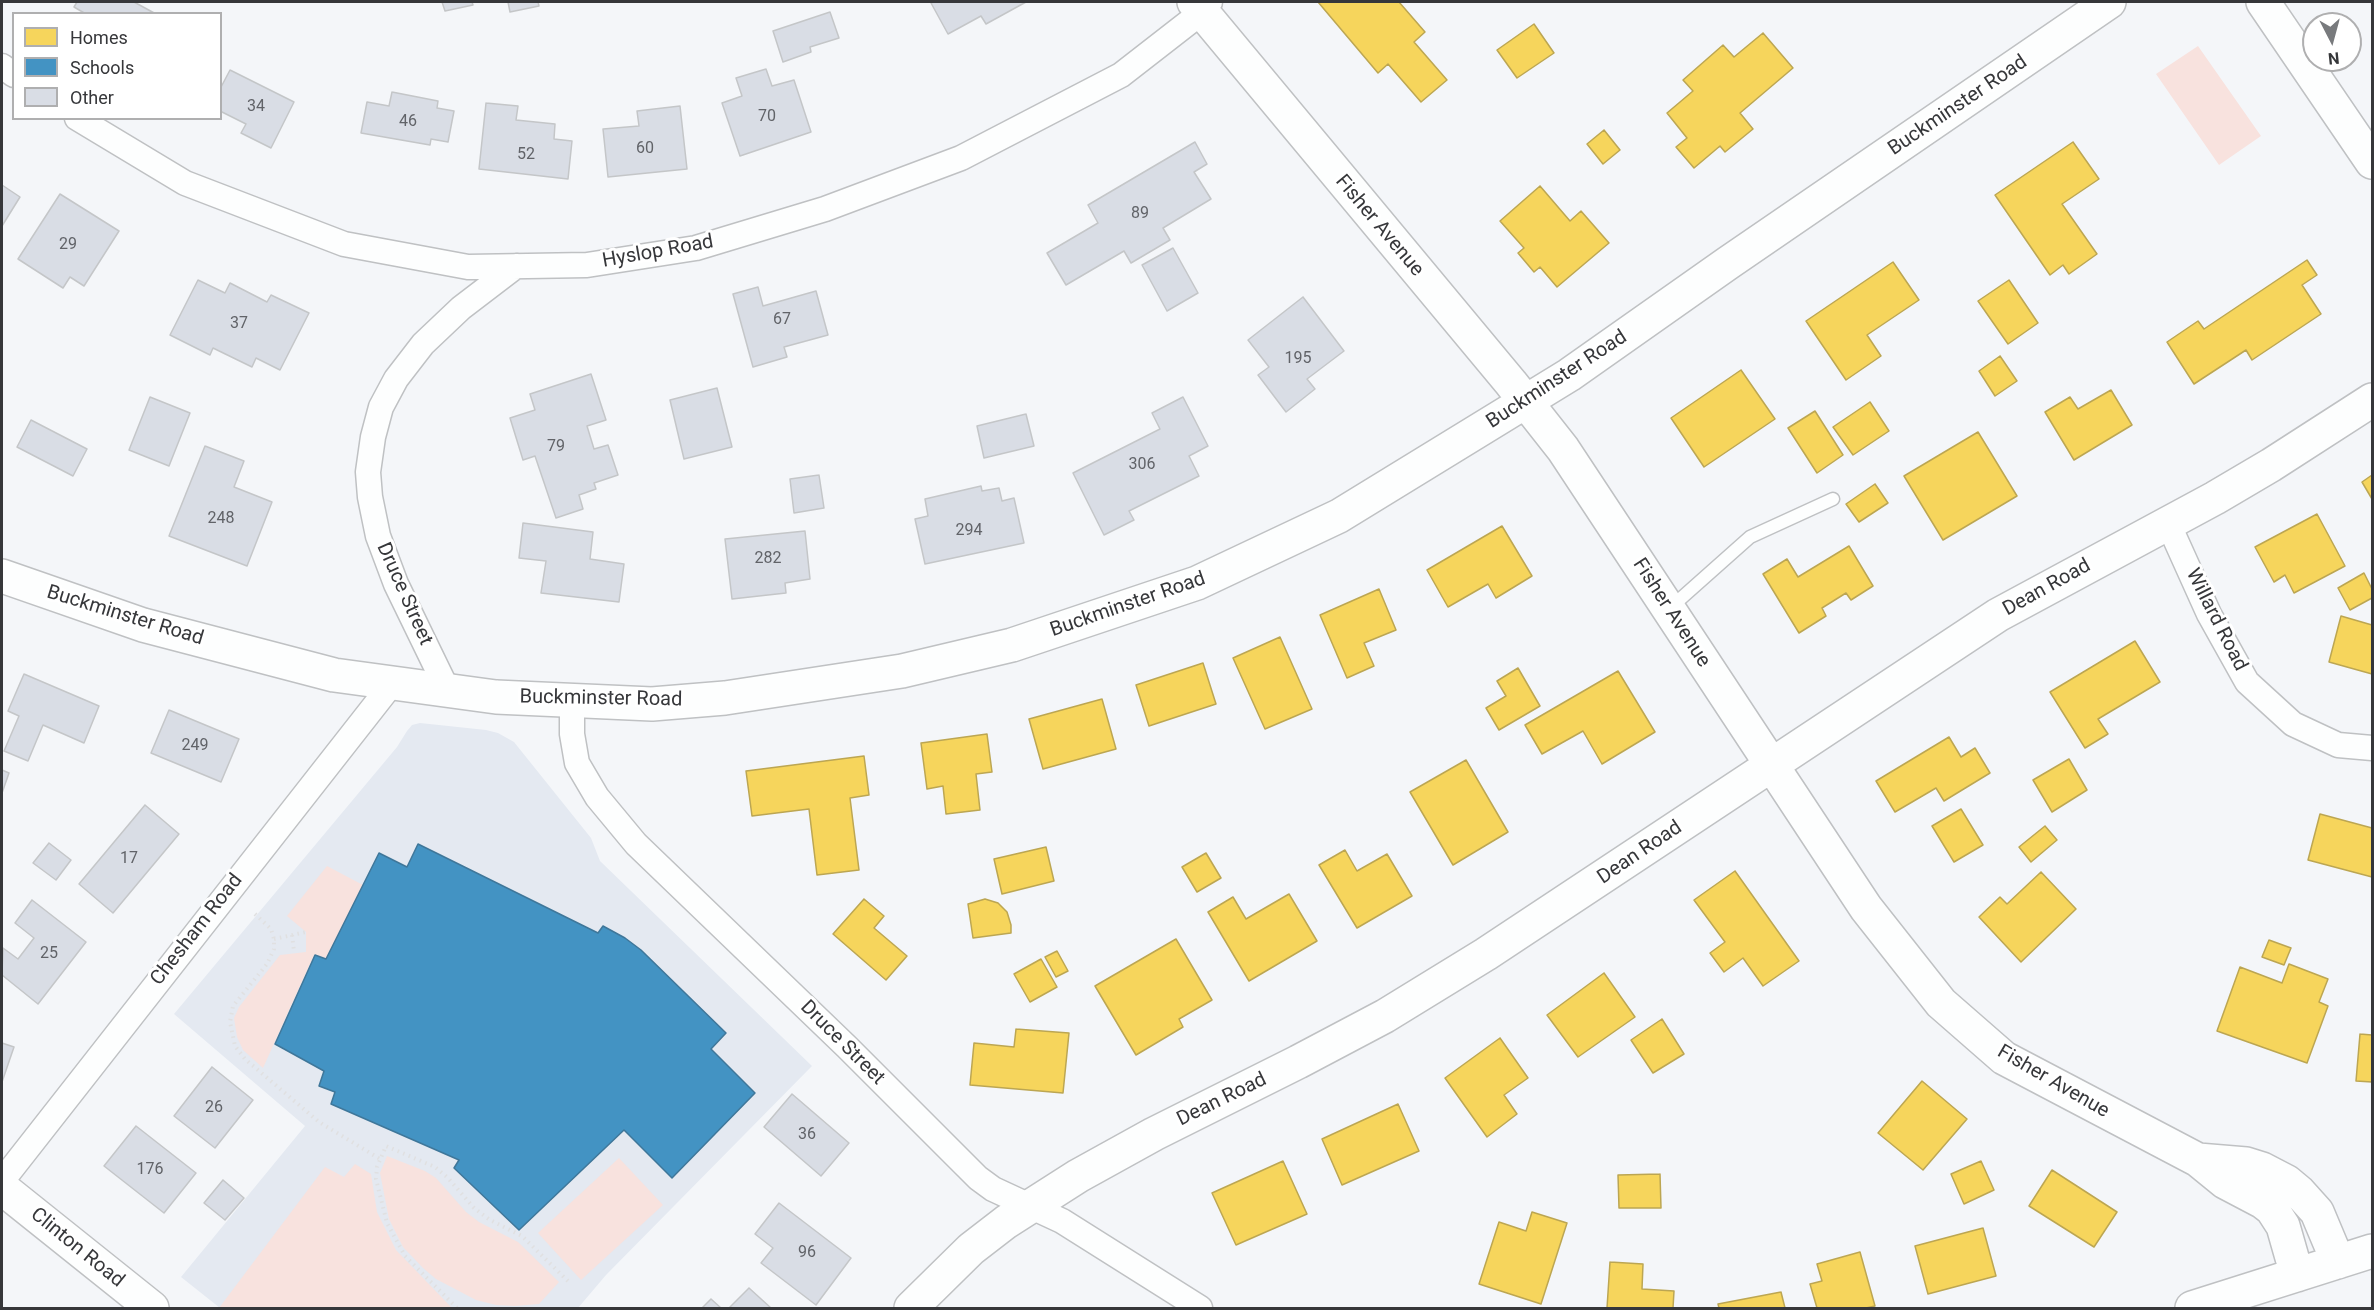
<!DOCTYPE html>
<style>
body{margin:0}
#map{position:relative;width:2374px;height:1310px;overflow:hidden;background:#f4f6f9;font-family:Roboto,sans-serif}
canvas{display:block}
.frame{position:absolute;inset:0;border:3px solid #36373a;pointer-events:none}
.legend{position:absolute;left:12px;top:12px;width:210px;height:108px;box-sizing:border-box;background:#fff;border:2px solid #afafb0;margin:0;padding:8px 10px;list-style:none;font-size:18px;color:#36373a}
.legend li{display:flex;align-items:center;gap:12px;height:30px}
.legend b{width:30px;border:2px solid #afafb0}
.north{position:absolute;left:2302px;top:12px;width:60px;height:60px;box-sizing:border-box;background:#fff;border:2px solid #afafb0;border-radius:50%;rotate:174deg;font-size:16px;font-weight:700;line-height:24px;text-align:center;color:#36373a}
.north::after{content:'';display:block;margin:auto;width:21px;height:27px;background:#787a7d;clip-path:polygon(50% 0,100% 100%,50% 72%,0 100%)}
</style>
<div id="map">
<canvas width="2374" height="1310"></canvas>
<div class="frame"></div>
<ul class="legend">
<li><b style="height:16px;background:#f6d55c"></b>Homes</li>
<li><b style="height:16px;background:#4393c3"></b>Schools</li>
<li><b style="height:16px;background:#d9dde5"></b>Other</li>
</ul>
<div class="north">N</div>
</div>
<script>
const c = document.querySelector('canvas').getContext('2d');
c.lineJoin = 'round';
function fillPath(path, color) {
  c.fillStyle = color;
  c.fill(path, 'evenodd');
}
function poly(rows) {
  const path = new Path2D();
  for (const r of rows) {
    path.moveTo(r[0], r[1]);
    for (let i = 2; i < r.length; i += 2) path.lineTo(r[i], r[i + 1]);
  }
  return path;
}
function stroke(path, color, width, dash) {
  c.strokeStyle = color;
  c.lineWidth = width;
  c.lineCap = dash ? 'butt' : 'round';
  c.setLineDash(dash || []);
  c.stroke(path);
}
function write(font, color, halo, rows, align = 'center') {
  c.font = font + ' Roboto,sans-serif';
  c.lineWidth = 6;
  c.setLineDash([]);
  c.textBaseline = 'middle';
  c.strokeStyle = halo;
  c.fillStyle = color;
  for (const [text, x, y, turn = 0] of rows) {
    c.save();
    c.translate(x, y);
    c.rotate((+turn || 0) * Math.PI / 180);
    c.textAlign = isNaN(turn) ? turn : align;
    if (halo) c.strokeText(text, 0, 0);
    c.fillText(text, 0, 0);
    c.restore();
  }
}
fillPath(poly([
 [420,723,486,730,498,733,514,742,591,838,600,861,812,1066,606,1275,578,1308,220,1308,181,1277,305,1126,174,1014,397,747,407,731,412,725]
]), '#e4e9f1');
fillPath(poly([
 [2198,46,2261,136,2219,165,2156,74],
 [327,866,363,885,326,959,314,955,263,1068,243,1050,237,1037,234,1018,239,1007,280,955,306,952,306,932,287,916],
 [387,1156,425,1171,436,1178,466,1212,479,1222,518,1242,559,1282,539,1304,515,1306,496,1305,476,1300,436,1279,423,1268,403,1247,389,1219,380,1173],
 [619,1158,663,1205,581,1280,538,1233],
 [355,1164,371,1174,377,1212,396,1250,452,1308,219,1308,325,1167,344,1177]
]), '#f8e2de');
const homes = poly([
 [1318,2,1399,2,1425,32,1414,42,1447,80,1421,102,1388,64,1378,73,1318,2],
 [1534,24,1554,53,1517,78,1497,50,1534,24],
 [1763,33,1793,68,1740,113,1753,129,1725,152,1720,146,1694,168,1676,147,1687,138,1667,113,1693,91,1683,80,1723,45,1734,57,1763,33],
 [1604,130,1620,150,1603,164,1587,144,1604,130],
 [2073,142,2099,179,2062,204,2097,254,2069,274,2063,265,2050,275,1995,195,2073,142],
 [1540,186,1570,221,1581,211,1609,243,1557,287,1540,267,1534,272,1518,253,1524,248,1500,221,1540,186],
 [2307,260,2317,275,2302,285,2321,314,2252,360,2246,350,2194,384,2167,342,2198,321,2204,329,2307,260],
 [1893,262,1919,300,1867,335,1881,356,1846,380,1806,321,1893,262],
 [2009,280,2038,323,2008,344,1978,301,2009,280],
 [2000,356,2017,381,1995,396,1979,371,2000,356],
 [1741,370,1775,419,1704,467,1671,418,1741,370],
 [2111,390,2132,425,2074,460,2045,412,2070,397,2078,409,2111,390],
 [1870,402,1889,431,1853,455,1833,427,1870,402],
 [1815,411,1843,455,1817,473,1788,428,1815,411],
 [1978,432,2017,496,1943,540,1904,476,1978,432],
 [2372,475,2372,499,2362,482,2372,475],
 [1875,484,1888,503,1859,522,1846,504,1875,484],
 [2317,514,2345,566,2294,593,2285,575,2274,582,2255,547,2317,514],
 [1502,526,1532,576,1496,598,1488,584,1448,607,1427,570,1502,526],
 [1849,546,1873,586,1851,600,1846,593,1822,608,1826,616,1799,633,1763,574,1787,559,1798,577,1849,546],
 [2364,573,2372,589,2372,598,2350,610,2338,588,2364,573],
 [1379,589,1396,630,1364,643,1374,666,1347,678,1320,615,1379,589],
 [2341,616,2372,625,2372,674,2329,662,2341,616],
 [1280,637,1312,709,1265,729,1233,658,1280,637],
 [2135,641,2160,682,2098,719,2108,734,2085,748,2050,692,2135,641],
 [1203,663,1216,704,1149,726,1136,685,1203,663],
 [1518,668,1540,706,1499,730,1486,708,1506,696,1497,681,1518,668],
 [1618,671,1655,732,1602,764,1583,731,1542,754,1525,725,1618,671],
 [1102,699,1116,749,1043,769,1029,719,1102,699],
 [987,734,992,772,976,774,980,810,946,814,943,786,927,789,921,743,987,734],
 [1949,737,1961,757,1975,748,1990,773,1944,801,1936,788,1895,812,1876,781,1949,737],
 [864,756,869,795,850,798,859,870,817,875,809,809,752,816,746,771,864,756],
 [2069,759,2087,790,2052,812,2033,780,2069,759],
 [1466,760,1508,832,1453,865,1410,792,1466,760],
 [1961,809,1983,845,1954,862,1932,826,1961,809],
 [2320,814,2372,828,2372,877,2308,860,2320,814],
 [2045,826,2057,840,2031,862,2019,847,2045,826],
 [1046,847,1054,881,1002,894,994,859,1046,847],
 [1345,850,1357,871,1387,854,1412,896,1357,928,1319,865,1345,850],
 [1206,853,1221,878,1197,892,1182,867,1206,853],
 [1735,871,1799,961,1763,986,1743,958,1724,972,1710,953,1725,942,1694,900,1735,871],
 [2041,872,2076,909,2021,962,1979,917,2000,897,2007,904,2041,872],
 [1289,894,1317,941,1249,981,1208,912,1233,897,1246,919,1289,894],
 [864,899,884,916,874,928,907,956,886,980,833,934,864,899],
 [985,899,998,903,1007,912,1011,925,1011,933,973,938,968,904,985,899],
 [1176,939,1212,1000,1179,1019,1183,1027,1136,1055,1095,986,1176,939],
 [2269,940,2291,948,2284,965,2262,957,2269,940],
 [1057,951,1068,971,1056,977,1045,957,1057,951],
 [1041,959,1057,987,1030,1002,1014,974,1041,959],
 [2289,964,2328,979,2319,1002,2328,1006,2307,1063,2217,1031,2240,967,2282,983,2289,964],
 [1604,973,1635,1017,1578,1057,1547,1015,1604,973],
 [1662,1019,1684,1054,1653,1073,1631,1040,1662,1019],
 [1016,1029,1069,1033,1063,1093,970,1085,974,1043,1014,1047,1016,1029],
 [2360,1034,2372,1035,2372,1082,2356,1081,2360,1034],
 [1500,1038,1528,1078,1504,1095,1517,1114,1487,1137,1445,1078,1500,1038],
 [1922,1081,1967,1119,1923,1170,1878,1133,1922,1081],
 [1398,1104,1419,1151,1342,1185,1322,1139,1398,1104],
 [1283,1161,1307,1214,1236,1245,1212,1193,1283,1161],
 [1981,1161,1994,1190,1964,1204,1951,1174,1981,1161],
 [2052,1170,2117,1212,2094,1247,2029,1206,2052,1170],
 [1660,1174,1661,1208,1619,1208,1618,1175,1660,1174],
 [1532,1212,1567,1223,1541,1304,1479,1284,1499,1222,1526,1231,1532,1212],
 [1983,1228,1996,1276,1928,1294,1915,1246,1983,1228],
 [1860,1252,1875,1306,1866,1308,1817,1308,1810,1284,1822,1281,1817,1264,1860,1252],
 [1610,1262,1643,1264,1642,1289,1674,1291,1673,1308,1607,1308,1610,1262],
 [1781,1292,1785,1308,1719,1308,1718,1304,1781,1292]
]);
fillPath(homes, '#f6d55c');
stroke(homes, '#bca652', 1.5);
const schools = poly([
 [418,844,598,933,603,926,625,938,641,950,726,1033,711,1049,755,1093,672,1178,624,1130,519,1230,454,1168,459,1160,331,1104,335,1092,319,1086,324,1071,275,1044,315,955,326,959,379,853,407,867,418,844]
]);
fillPath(schools, '#4393c3');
stroke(schools, '#3f779a', 1.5);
const building = poly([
 [77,2,134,2,156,14,86,14,74,7,77,2],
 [442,2,472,2,473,5,445,11,442,2],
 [508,2,538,2,539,6,510,12,508,2],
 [933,2,1026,2,986,24,981,16,948,34,931,3,933,2],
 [830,12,839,38,810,47,811,52,783,62,773,31,830,12],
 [766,69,772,86,794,80,811,132,740,156,722,103,742,96,736,78,766,69],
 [230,70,294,102,271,148,241,133,246,124,220,111,220,89,230,70],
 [392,92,438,101,437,108,454,111,448,142,431,139,430,145,361,133,367,102,389,106,392,92],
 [486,103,518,106,516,120,555,124,554,139,572,141,568,179,479,169,486,103],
 [680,106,687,169,608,177,603,129,639,126,637,111,680,106],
 [1195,142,1207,164,1194,172,1211,199,1163,228,1170,240,1131,263,1124,251,1066,285,1047,253,1098,223,1088,205,1195,142],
 [2,185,20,197,2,226,2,185],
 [60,194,119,231,84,286,70,277,63,288,18,259,60,194],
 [1173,248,1198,293,1167,311,1142,265,1173,248],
 [198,280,225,293,230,283,267,302,271,295,309,313,280,370,256,358,252,367,213,348,210,355,170,335,198,280],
 [758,287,763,306,816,291,828,335,784,347,787,357,753,367,733,294,758,287],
 [1303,297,1344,351,1307,379,1315,389,1286,412,1258,375,1269,367,1248,340,1303,297],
 [591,374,606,420,587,426,594,449,608,445,618,475,594,483,596,489,579,495,583,509,556,518,535,456,523,460,510,418,535,410,530,394,591,374],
 [717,388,732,447,684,459,670,400,717,388],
 [150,397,190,413,169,466,129,450,150,397],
 [1183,397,1208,446,1189,456,1199,476,1129,511,1134,520,1104,535,1073,473,1160,429,1152,413,1183,397],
 [1026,414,1034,446,984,458,977,426,1026,414],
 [31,420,87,449,73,476,17,447,31,420],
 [205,446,244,461,234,487,272,502,247,566,169,536,205,446],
 [819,475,824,508,794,513,790,479,819,475],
 [981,486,982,491,999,488,1002,501,1014,498,1024,543,925,564,915,519,928,516,925,499,981,486],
 [523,523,593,532,590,559,624,564,619,602,541,593,546,561,519,558,523,523],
 [805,531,810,579,785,583,786,593,732,599,725,539,805,531],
 [24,674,99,706,84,743,43,725,28,761,4,751,19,716,8,711,24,674],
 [169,710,239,739,221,782,151,753,169,710],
 [2,770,9,773,2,793,2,770],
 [145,805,179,834,113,913,79,884,145,805],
 [49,843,71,860,56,880,33,863,49,843],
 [32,900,86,942,38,1004,2,975,3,948,18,959,34,938,15,923,32,900],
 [2,1043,14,1047,2,1082,2,1043],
 [212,1067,253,1100,215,1148,174,1116,212,1067],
 [792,1094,849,1143,821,1176,764,1127,792,1094],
 [136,1126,196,1173,164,1213,104,1166,136,1126],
 [223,1180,244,1198,225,1220,204,1203,223,1180],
 [779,1203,851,1258,816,1305,761,1263,773,1248,755,1234,779,1203],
 [749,1288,771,1308,729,1308,749,1288],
 [711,1299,721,1308,702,1308,711,1299]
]);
fillPath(building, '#d9dde5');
stroke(building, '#c4c6c8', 1.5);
const lane = poly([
 [1669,609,1750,537,1833,499]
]);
const street = poly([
 [2,66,14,75],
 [77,118,185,183,344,244,468,267,587,265,696,248,825,209,961,158,1121,75,1202,12,1210,2],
 [2168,523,2209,614,2247,682,2293,724,2338,745,2372,748],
 [447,689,396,584,378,536,370,497,368,472,373,437,381,407,396,379,423,344,461,308,516,266],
 [572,701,572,734,577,763,597,797,636,844,847,1047,978,1178,993,1189,1062,1221,1200,1308],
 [2,1181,394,681]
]);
const secondary = poly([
 [1194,2,1511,383,1563,449,1866,908,1941,1003,2004,1058,2198,1160,2225,1182,2263,1202,2272,1209,2283,1226,2297,1275],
 [2263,2,2372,162],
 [2,576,143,625,334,675,496,697,652,704,725,698,902,671,1012,645,1197,583,1339,516,1569,375,1728,263,2109,2],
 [2198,1160,2246,1164,2262,1169,2287,1182,2299,1192,2317,1212,2338,1262],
 [2,1188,152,1308],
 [911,1308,971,1249,1006,1222,1078,1176,1154,1134,1298,1062,1385,1016,1486,954,1998,615,2215,498,2271,465,2372,400],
 [2192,1308,2372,1251]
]);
stroke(lane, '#bfc1c3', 15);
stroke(street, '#bfc1c3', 27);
stroke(secondary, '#bfc1c3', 36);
stroke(poly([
 [255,914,271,929,274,939,274,949,267,964,233,1006,230,1022,235,1046,245,1059,319,1122,380,1159],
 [292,935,294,951],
 [274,939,306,932],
 [457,1308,405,1256,387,1223,376,1179,377,1167,386,1146,435,1167,448,1178,474,1208,490,1220,522,1236,571,1284]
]), '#e0e0e1', 4, [1.5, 4.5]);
stroke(lane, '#fdfefe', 12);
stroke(street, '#fdfefe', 24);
stroke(secondary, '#fdfefe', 33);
write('16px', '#616368', null, [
 ["34",256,107],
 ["70",767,117],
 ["46",408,122],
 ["60",645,149],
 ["52",526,155],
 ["89",1140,214],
 ["29",68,245],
 ["67",782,320],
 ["37",239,324],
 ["195",1298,359],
 ["79",556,447],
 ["306",1142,465],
 ["248",221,519],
 ["294",969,531],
 ["282",768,559],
 ["249",195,746],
 ["17",129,859],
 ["25",49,954],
 ["26",214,1108],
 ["36",807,1135],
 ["176",150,1170],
 ["96",807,1253]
]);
write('20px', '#36373a', '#fff', [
 ["Buckminster Road",1958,106,-34],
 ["Fisher Avenue",1379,226,50],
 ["Hyslop Road",658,252,-10],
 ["Buckminster Road",1557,380,-33],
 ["Dean Road",2047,588,-29],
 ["Druce Street",404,594,66],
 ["Buckminster Road",1128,605,-19],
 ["Fisher Avenue",1671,613,57],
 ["Buckminster Road",125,616,17],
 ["Willard Road",2216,620,63],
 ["Buckminster Road",601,699,1],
 ["Dean Road",1640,853,-34],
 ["Chesham Road",197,930,-52],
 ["Druce Street",842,1043,45],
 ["Fisher Avenue",2053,1082,30],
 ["Dean Road",1222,1100,-26],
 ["Clinton Road",77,1248,39]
]);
</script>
